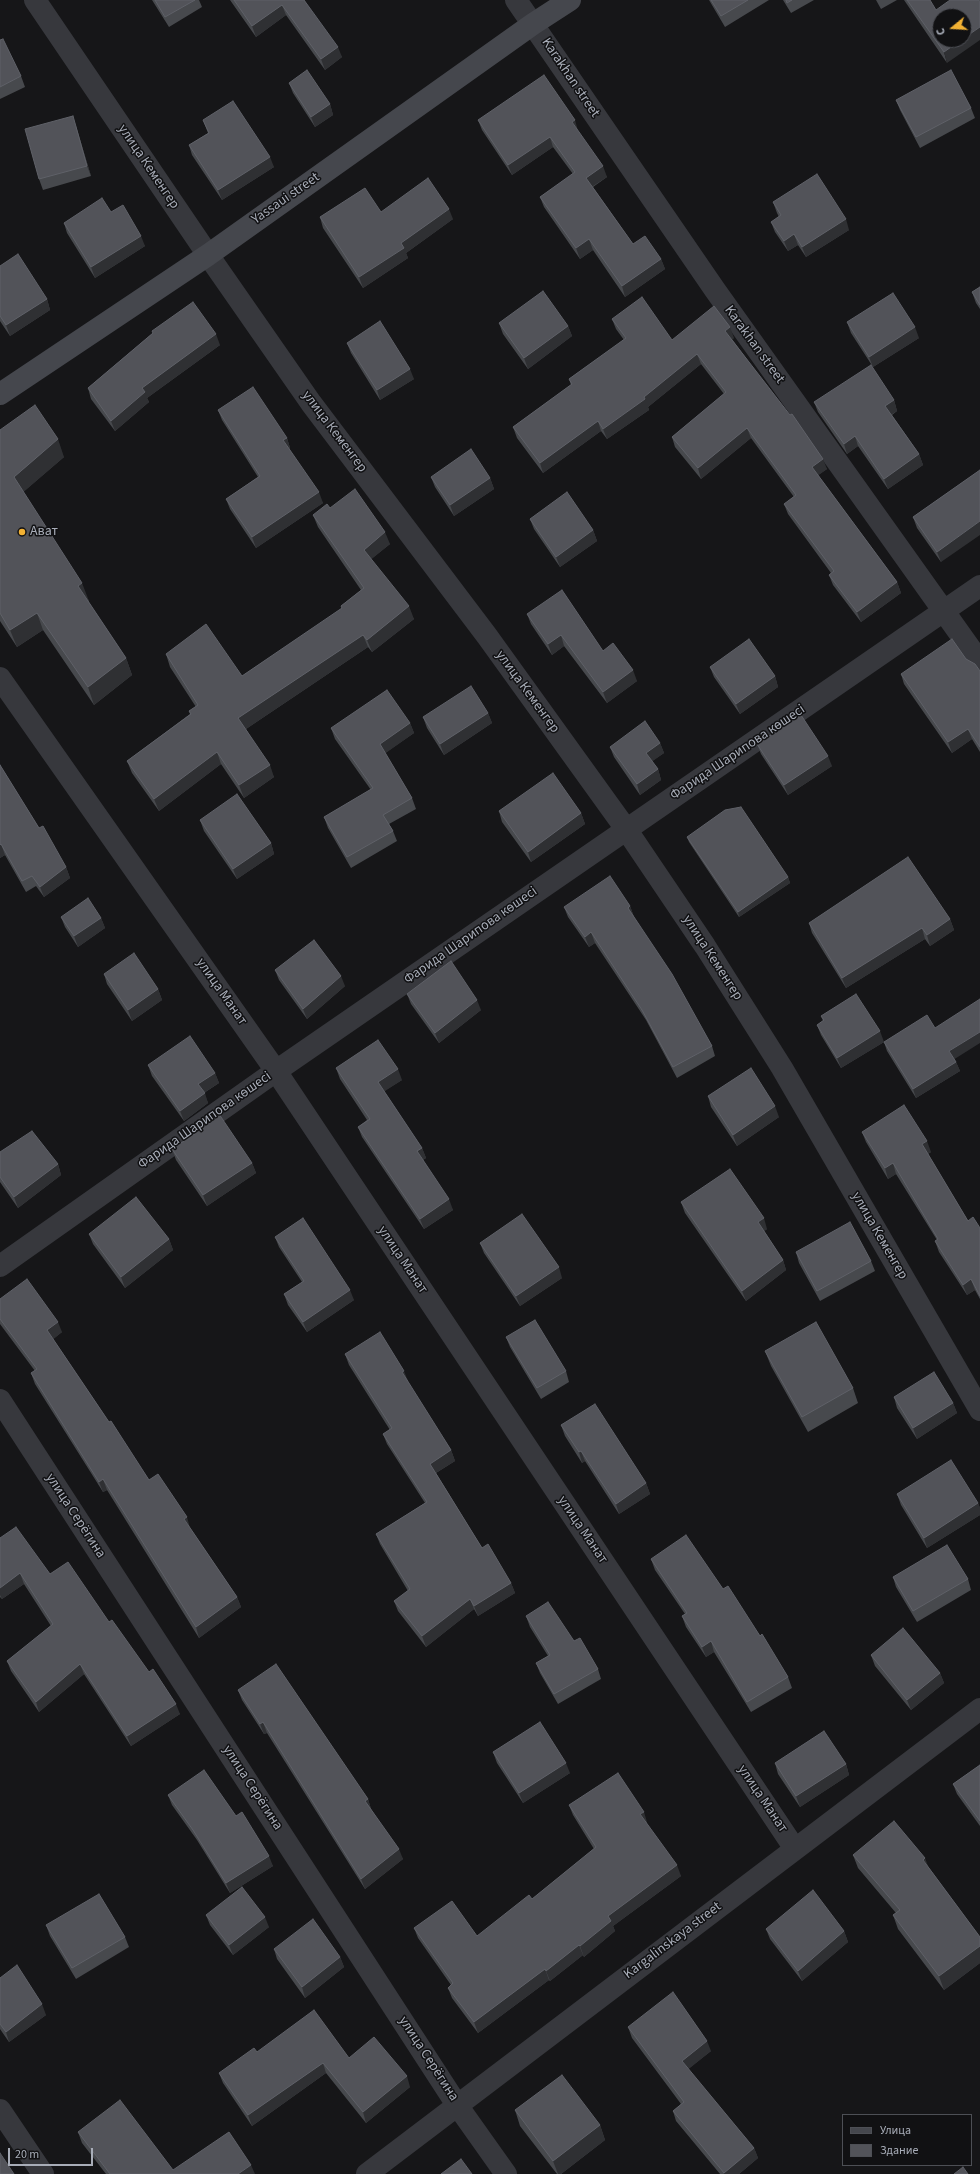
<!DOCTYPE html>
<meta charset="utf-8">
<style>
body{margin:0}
#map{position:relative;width:980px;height:2174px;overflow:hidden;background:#161618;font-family:"Source Sans 3",sans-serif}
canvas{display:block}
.legend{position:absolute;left:842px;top:2114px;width:130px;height:52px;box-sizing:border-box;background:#111113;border:1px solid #4d4f55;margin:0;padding:5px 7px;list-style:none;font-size:12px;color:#a8adb8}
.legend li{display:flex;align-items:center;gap:8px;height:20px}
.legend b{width:20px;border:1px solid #4d4f55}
.north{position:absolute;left:932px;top:8px;width:40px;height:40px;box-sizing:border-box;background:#111113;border:1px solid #4d4f55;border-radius:50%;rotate:252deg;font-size:11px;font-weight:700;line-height:16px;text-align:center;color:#a8adb8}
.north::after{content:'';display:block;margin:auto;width:14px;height:18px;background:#f2b134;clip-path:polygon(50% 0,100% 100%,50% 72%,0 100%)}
.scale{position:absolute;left:8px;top:2148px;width:85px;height:18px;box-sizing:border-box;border:2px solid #a8adb8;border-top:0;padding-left:5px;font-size:12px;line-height:14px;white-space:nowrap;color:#a8adb8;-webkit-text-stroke:3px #111113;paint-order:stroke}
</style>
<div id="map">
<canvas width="980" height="2174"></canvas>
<ul class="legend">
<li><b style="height:5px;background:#45474d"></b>Улица</li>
<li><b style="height:11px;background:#525359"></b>Здание</li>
</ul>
<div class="north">С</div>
<div class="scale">20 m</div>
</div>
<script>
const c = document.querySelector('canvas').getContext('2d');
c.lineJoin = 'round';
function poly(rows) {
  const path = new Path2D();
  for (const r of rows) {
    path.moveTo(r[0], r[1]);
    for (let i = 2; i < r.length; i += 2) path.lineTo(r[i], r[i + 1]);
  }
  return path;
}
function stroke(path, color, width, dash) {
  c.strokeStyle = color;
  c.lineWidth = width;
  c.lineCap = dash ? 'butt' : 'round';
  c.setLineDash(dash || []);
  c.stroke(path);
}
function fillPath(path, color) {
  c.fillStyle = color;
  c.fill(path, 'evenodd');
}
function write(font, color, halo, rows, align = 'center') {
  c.font = font + ' "Source Sans 3",sans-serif';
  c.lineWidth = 3;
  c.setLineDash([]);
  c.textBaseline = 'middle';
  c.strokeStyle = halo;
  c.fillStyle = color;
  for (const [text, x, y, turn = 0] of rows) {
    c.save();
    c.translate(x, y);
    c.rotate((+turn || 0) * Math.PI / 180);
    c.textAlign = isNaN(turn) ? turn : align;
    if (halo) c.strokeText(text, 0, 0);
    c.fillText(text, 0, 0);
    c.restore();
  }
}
stroke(poly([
 [35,0,208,255,311,403,487,636,626,829,705,946,782,1068,980,1410],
 [516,0,715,290,980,662],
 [0,678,276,1071,795,1849],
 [0,1266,276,1071,980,586],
 [0,1400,457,2105,506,2174],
 [0,2110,43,2174],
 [367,2174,980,1709]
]), '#37383d', 22);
stroke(poly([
 [0,394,208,255,533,24,570,0]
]), '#45474d', 22);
fillPath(poly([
 [152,0,199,0,202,7,169,27],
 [230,0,304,0,342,57,325,70,286,15,256,37],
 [709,0,769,0,725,27],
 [783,0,814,0,791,13],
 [876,0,897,0,881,9],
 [904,0,930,0,947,63],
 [0,40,21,76,25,87,0,99],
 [289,83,330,104,333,115,315,127,293,93],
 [896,100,971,108,975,118,920,148,900,110],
 [203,120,274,167,222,200,192,155,189,145,208,133],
 [478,120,578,131,607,177,593,187,633,244,661,259,665,269,625,297,593,250,580,259,544,207,540,197,573,174,553,147,512,175,482,130],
 [76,126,91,176,43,190,39,179],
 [773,202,849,230,806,257,798,245,788,251,775,232,771,222,779,217,777,213],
 [111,212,145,246,95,278,67,233,64,223],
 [381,212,453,219,406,253,408,258,363,288,323,228,320,217],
 [0,266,47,299,50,310,10,336,0,321],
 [980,287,980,309,976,303,972,292],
 [612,319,672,340,734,338,732,339,827,469,818,475,897,582,901,593,861,622,833,585,829,575,831,573,788,514,784,504,794,497,751,438,701,479,675,447,672,437,724,394,701,364,648,407,649,410,607,439,601,431,543,473,517,438,513,427,571,385,569,379,624,340,616,329],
 [847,322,919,338,873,367,851,333],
 [499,323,568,326,572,336,528,369,503,334],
 [152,331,220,345,147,398,149,402,115,431,91,399,88,388,153,333],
 [347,343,414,379,380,400,351,353],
 [894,400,897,411,892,415,919,454,923,465,888,489,858,446,847,454,818,412,814,402],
 [218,410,287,438,290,448,289,449,323,503,256,548,230,509,226,499,258,477,222,420],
 [0,430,64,457,23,492,89,601,88,601,126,658,132,675,94,705,43,630,17,647,0,621],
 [980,470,941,562,917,528,913,517],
 [431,477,490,478,494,489,454,516,435,487],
 [330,508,390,544,371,559,414,619,372,652,368,647,246,729,274,777,244,798,221,764,159,811,132,773,127,761,190,714,189,711,196,707,170,667,166,654,242,676,342,609,341,606,361,590,318,527,313,515],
 [530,519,593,530,597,541,560,567,534,529],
 [527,614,603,651,637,681,607,703,564,646,552,655,531,624],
 [966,659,980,671,980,752,972,739,952,753,904,684,901,674],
 [710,667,775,676,778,687,740,714,714,677],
 [488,713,492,723,444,755,427,728,423,717],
 [410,723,414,733,385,753,412,798,416,809,389,824,393,831,397,841,351,868,328,828,324,817,371,790,335,739,331,728],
 [660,743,664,753,652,761,658,769,661,780,640,795,614,757,610,747],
 [757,744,832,766,788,795,761,754],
 [0,765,39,828,66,867,70,878,44,897,36,886,26,892,5,855,0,858],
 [499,811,581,813,585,824,531,862,502,822],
 [200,820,271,843,274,854,237,879,204,831],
 [687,837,788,877,790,883,739,917,689,842],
 [630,906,634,917,712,1046,715,1056,677,1078,646,1020,595,943,589,947,568,917,564,907],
 [61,917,101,918,105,928,78,947,65,927],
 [950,919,954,930,930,946,925,939,846,988,812,933,809,923],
 [275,970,345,986,307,1019,279,980],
 [104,974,158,989,162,1000,132,1021,107,984],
 [407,994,481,1010,439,1043,411,1004],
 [821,1016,884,1042,841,1068,821,1035,817,1025,823,1021],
 [884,1042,954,1059,956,1062,960,1071,916,1098,887,1051],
 [148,1065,215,1073,219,1083,204,1093,208,1103,184,1121,152,1076],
 [336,1068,402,1080,384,1091,422,1148,426,1158,423,1160,453,1210,424,1229,362,1137,358,1127,367,1120,340,1079],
 [708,1096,779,1117,737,1146,711,1107],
 [194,1131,252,1163,256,1173,207,1206,176,1160,172,1149,195,1134],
 [862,1132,931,1152,928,1154,968,1221,980,1228,980,1299,975,1290,967,1295,939,1252,935,1241,937,1240,896,1174,888,1179,866,1142],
 [0,1152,58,1164,61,1175,18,1208,0,1182],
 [681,1202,767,1229,764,1231,783,1260,786,1270,746,1301,685,1213],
 [89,1234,169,1239,173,1250,125,1288,93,1244],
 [275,1237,354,1300,307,1332,288,1305,284,1294,302,1282,279,1247],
 [480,1243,562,1278,520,1306,484,1253],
 [796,1252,871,1261,875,1271,820,1301,799,1263],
 [0,1299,62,1332,53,1339,109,1422,149,1480,190,1528,237,1597,241,1607,199,1638,107,1490,103,1492,35,1384,31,1373,35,1371,0,1324],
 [506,1337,566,1371,569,1382,541,1399,510,1347],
 [765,1351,853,1388,858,1403,808,1432,771,1366],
 [345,1354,408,1381,407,1382,451,1450,455,1461,436,1473,482,1548,511,1583,515,1593,478,1616,474,1609,426,1647,398,1611,394,1601,408,1591,380,1544,376,1534,425,1503,387,1444,383,1434,390,1430,349,1365],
 [894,1397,953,1403,957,1413,917,1439,897,1408],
 [561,1425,646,1483,650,1494,619,1514,585,1461,582,1463,565,1436],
 [897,1494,978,1503,980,1508,980,1515,927,1548,901,1505],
 [0,1538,50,1574,109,1622,180,1714,131,1746,84,1674,39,1712,11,1671,7,1661,51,1626,24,1584,2,1599,0,1597],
 [651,1559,723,1589,760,1636,788,1677,792,1688,751,1712,714,1652,706,1657,686,1627,682,1616,685,1614,655,1570],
 [893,1577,968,1579,971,1590,917,1622,896,1587],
 [526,1616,574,1641,598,1669,601,1679,558,1704,540,1673,536,1663,548,1656,530,1627],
 [871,1655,940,1673,944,1683,911,1710,875,1666],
 [238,1690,368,1799,371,1809,403,1859,365,1889,267,1733,264,1734,242,1700],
 [493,1752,570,1773,523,1803,497,1763],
 [775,1763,846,1764,849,1775,800,1807,778,1774],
 [980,1765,980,1826,957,1794,953,1784],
 [168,1795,236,1816,273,1866,230,1893,197,1840,172,1805],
 [569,1805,647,1822,646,1823,681,1876,613,1926,615,1931,584,1957,583,1955,550,1981,549,1980,478,2033,452,1998,448,1988,451,1985,418,1938,414,1928,477,1936,532,1899,594,1849,573,1815],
 [853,1855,929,1868,980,1937,980,1963,944,1990,898,1929,893,1915,896,1913,858,1868],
 [206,1915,269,1927,233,1955,210,1925],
 [46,1925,125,1937,129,1947,76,1979,50,1936],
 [766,1929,844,1931,848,1942,802,1981,770,1939],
 [274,1949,340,1957,344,1967,305,1998,277,1959],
 [0,1978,46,2015,9,2042,0,2029],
 [628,2027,711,2051,688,2069,754,2148,758,2158,739,2174,720,2174,676,2121,673,2111,681,2104,632,2038],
 [257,2052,349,2058,410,2087,366,2123,326,2073,252,2126,223,2083,219,2073],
 [515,2110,600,2125,605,2140,561,2174,557,2174,520,2126],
 [78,2132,173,2170,255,2174,106,2174,82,2143]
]), '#47494d');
fillPath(poly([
 [282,5,286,15,256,37,252,26],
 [980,27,980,40,947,63,944,52,961,40,964,40,964,38],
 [338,47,342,57,325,70,321,59],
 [330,104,333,115,315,127,311,117],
 [73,116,91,176,87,166],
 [575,120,578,131,572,122],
 [550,137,553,147,512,175,508,165],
 [270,157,274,167,222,200,218,190],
 [603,166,607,177,590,188,586,178],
 [449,209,453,219,406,253,408,258,363,288,359,277,401,243],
 [846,219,849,230,806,257,802,247],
 [794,234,798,245,788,251,784,241],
 [141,236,145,246,95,278,91,267],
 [589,239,593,250,580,259,576,248],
 [661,259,665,269,625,297,622,286],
 [47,299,50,310,10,336,6,325],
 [568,326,572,336,528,369,524,358],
 [730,327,734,338,729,341,725,331],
 [915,327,919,338,873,367,869,357],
 [216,334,220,345,147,398,149,402,115,431,111,421,142,388],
 [697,354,701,364,648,407,649,410,607,439,603,429],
 [410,369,414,379,380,400,377,390],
 [894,400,897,411,889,416,885,406],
 [598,421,601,431,543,473,540,463],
 [747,428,751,438,701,479,698,468],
 [855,436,858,446,847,454,844,444],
 [287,438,290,448,287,450,283,440],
 [58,439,64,457,20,495,14,477],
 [919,454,923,465,888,489,884,479],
 [823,459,827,469,816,477,812,467],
 [490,478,494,489,454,516,450,505],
 [319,492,323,503,256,548,252,537],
 [980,521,980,535,941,562,937,552],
 [593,530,597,541,560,567,556,557],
 [385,532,390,544,368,562,364,550],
 [897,582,901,593,861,622,857,612],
 [82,583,89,601,84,604,78,586],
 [409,606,414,619,372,652,367,640],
 [37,613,43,630,17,647,10,630],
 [363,635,368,647,243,731,238,718],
 [561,635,564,646,552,655,548,644],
 [126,658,132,675,94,705,88,687],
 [633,670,637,681,607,703,603,692],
 [775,676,778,687,740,714,736,704],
 [488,713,492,723,444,755,440,744],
 [410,723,414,733,383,755,380,744],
 [968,729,972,739,952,753,948,742],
 [660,743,664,753,650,763,646,753],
 [217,752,221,764,159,811,154,799],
 [828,756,832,766,788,795,784,785],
 [270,765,274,777,244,798,239,785],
 [658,769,661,780,640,795,637,784],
 [581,813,585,824,531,862,528,852],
 [271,843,274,854,237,879,233,869],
 [1,844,5,855,0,858,0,845],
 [66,867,70,878,44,897,40,887],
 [788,877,790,883,739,917,738,912],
 [630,906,634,917,628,908],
 [101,918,105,928,78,947,74,936],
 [950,919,954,930,930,946,927,935],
 [922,928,925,939,846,988,842,978],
 [591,932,595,943,589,947,585,937],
 [341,976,345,986,307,1019,303,1009],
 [158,989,162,1000,132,1021,128,1010],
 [477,1000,481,1010,439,1043,435,1033],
 [880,1031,884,1042,841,1068,837,1058],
 [980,1032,980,1043,953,1060,949,1051],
 [956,1062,960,1071,916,1098,913,1089],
 [398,1069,402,1080,382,1093,378,1082],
 [215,1073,219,1083,202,1094,198,1084],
 [205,1093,208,1103,184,1121,180,1111],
 [775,1106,779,1117,737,1146,733,1135],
 [927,1141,931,1152,926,1155,922,1144],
 [422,1148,426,1158,421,1161,417,1151],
 [252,1163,256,1173,207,1206,203,1195],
 [893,1163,896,1174,888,1179,885,1168],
 [58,1164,61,1175,18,1208,14,1197],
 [449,1199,453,1210,424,1229,420,1219],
 [764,1218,767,1229,762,1233,758,1222],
 [169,1239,173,1250,125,1288,121,1277],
 [783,1260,786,1270,746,1301,742,1291],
 [559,1267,562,1278,520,1306,516,1296],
 [971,1279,975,1290,967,1295,963,1285],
 [350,1290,354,1300,307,1332,303,1322],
 [58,1322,62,1332,51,1341,47,1330],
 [404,1371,408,1381,405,1383,402,1372],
 [953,1403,957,1413,917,1439,913,1428],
 [451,1450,455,1461,434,1474,430,1464],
 [581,1451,585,1461,582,1463,579,1452],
 [103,1479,107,1490,103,1492,99,1482],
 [646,1483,650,1494,619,1514,616,1504],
 [978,1503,980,1508,980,1515,927,1548,924,1538],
 [187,1517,190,1528,184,1519],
 [20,1573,24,1584,2,1599,0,1595,0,1588],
 [511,1583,515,1593,478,1616,474,1606],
 [237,1597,241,1607,199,1638,196,1627],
 [470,1599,474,1609,426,1647,422,1636],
 [711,1641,714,1652,706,1657,702,1647],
 [80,1664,84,1674,39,1712,36,1702],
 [940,1673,944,1683,911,1710,907,1700],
 [176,1704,180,1714,131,1746,127,1736],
 [263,1722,267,1733,264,1734,260,1724],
 [566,1763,570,1773,523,1803,519,1793],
 [846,1764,849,1775,800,1807,796,1796],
 [368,1799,371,1809,365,1801],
 [644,1812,647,1822,644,1825,640,1814],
 [399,1849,403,1859,365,1889,361,1879],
 [269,1856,273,1866,230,1893,226,1883],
 [925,1858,930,1871,923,1860],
 [677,1865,681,1876,613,1926,615,1931,584,1957,580,1946,608,1916],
 [265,1917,269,1927,233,1955,229,1945],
 [844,1931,848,1942,802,1981,798,1971],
 [579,1945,583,1955,550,1981,546,1971],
 [980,1946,980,1963,944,1990,939,1976],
 [340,1957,344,1967,305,1998,302,1987],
 [545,1969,549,1980,478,2033,474,2022],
 [42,2004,46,2015,9,2042,6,2032],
 [707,2041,711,2051,685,2072,682,2061],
 [323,2063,326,2073,252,2126,248,2115],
 [407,2076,410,2087,366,2123,363,2112],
 [600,2125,605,2140,561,2174,558,2174,553,2161],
 [754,2148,758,2158,739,2174,724,2174,724,2173],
 [251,2165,255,2174,238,2174]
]), '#2f3033');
const building = poly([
 [155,0,195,0,165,17,155,0],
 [234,0,304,0,338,47,321,59,282,5,252,26,234,0],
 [711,0,748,0,721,16,711,0],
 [786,0,792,0,787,3,786,0],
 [907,0,930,0,936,10,950,0,979,0,980,2,980,27,964,38,964,16,940,16,940,40,961,40,944,52,907,0],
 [3,39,21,76,0,87,0,40,3,39],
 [307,70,330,104,311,117,289,83,307,70],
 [951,70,971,108,916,137,896,100,951,70],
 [544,75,575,120,572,122,603,166,586,178,633,244,645,236,661,259,622,286,589,239,576,248,540,197,575,172,550,137,508,165,478,120,544,75],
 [233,101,270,157,218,190,189,145,209,133,203,120,233,101],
 [73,116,87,166,39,179,25,129,73,116],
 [817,174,846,219,802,247,794,234,784,241,771,222,781,215,773,202,817,174],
 [428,178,449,209,401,243,404,248,359,277,320,217,365,188,381,212,428,178],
 [102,198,111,212,123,205,141,236,91,267,64,223,102,198],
 [18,254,47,299,6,325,0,316,0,266,18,254],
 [980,287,980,305,972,292,980,287],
 [543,291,568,326,524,358,499,323,543,291],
 [893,293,915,327,869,357,847,322,893,293],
 [642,297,672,340,714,306,730,327,725,331,790,415,792,414,823,459,812,467,897,582,857,612,829,575,834,571,784,504,796,495,747,428,698,468,672,437,726,392,697,354,644,397,645,399,603,429,598,421,540,463,513,427,572,384,569,379,626,338,612,319,642,297],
 [193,302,216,334,142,388,145,392,111,421,88,388,153,333,152,331,193,302],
 [380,321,410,369,377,390,347,343,380,321],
 [871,365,894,400,885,406,919,454,884,479,855,436,844,444,814,402,871,365],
 [253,387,287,438,283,440,319,492,252,537,226,499,260,476,218,410,253,387],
 [35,405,58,439,14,477,82,583,78,586,126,658,88,687,37,613,10,630,0,613,0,430,35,405],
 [471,449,490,478,450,505,431,477,471,449],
 [980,470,980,521,937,552,913,517,980,470],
 [355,489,385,532,364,550,409,606,367,640,363,635,238,718,270,765,239,785,217,752,154,799,127,761,191,714,189,711,198,705,166,654,206,624,242,676,342,608,341,606,364,588,313,515,327,504,330,508,355,489],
 [567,492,593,530,556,557,530,519,567,492],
 [562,590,603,651,613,643,633,670,603,692,561,635,548,644,527,614,562,590],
 [749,639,775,676,736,704,710,667,749,639],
 [952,639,966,659,975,664,980,671,980,747,968,729,948,742,901,674,952,639],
 [471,686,488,713,440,744,423,717,471,686],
 [387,690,410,723,380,744,412,798,383,815,393,831,347,857,324,817,373,788,331,728,387,690],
 [801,715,828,756,784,785,757,744,801,715],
 [645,721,660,743,646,753,658,769,637,784,610,747,645,721],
 [0,765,39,828,43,826,66,867,40,887,32,876,22,881,1,844,0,845,0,765],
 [553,773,581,813,528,852,499,811,553,773],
 [237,794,271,843,233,869,200,820,237,794],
 [741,807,788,877,738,912,687,837,725,810,741,807],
 [908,857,950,919,927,935,922,928,842,978,809,923,908,857],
 [610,876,630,906,628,908,672,974,712,1046,673,1067,642,1010,591,932,585,937,564,907,610,876],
 [88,898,101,918,74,936,61,917,88,898],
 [314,940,341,976,303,1009,275,970,314,940],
 [134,953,158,989,128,1010,104,974,134,953],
 [451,961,477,1000,435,1033,407,994,451,961],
 [856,994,880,1031,837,1058,817,1025,824,1020,821,1016,856,994],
 [980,999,980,1032,949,1051,956,1062,913,1089,884,1042,927,1015,935,1028,980,999],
 [190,1036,215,1073,198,1084,205,1093,180,1111,148,1065,190,1036],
 [378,1040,398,1069,378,1082,422,1148,417,1151,449,1199,420,1219,358,1127,370,1119,336,1068,378,1040],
 [751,1068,775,1106,733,1135,708,1096,751,1068],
 [904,1105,927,1141,922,1144,968,1221,973,1217,980,1228,980,1296,971,1279,963,1285,935,1241,938,1239,893,1163,885,1168,862,1132,904,1105],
 [219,1114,252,1163,203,1195,172,1149,196,1133,194,1131,219,1114],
 [32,1131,58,1164,14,1197,0,1177,0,1152,32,1131],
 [730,1169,764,1218,758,1222,783,1260,742,1291,681,1202,730,1169],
 [136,1197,169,1239,121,1277,89,1234,136,1197],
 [522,1214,559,1267,516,1296,480,1243,522,1214],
 [303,1218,350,1290,303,1322,284,1294,304,1281,275,1237,303,1218],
 [850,1222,871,1261,817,1291,796,1252,850,1222],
 [27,1279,58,1322,47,1330,109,1422,111,1421,149,1480,158,1474,187,1517,184,1519,237,1597,196,1627,103,1479,99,1482,31,1373,37,1369,0,1319,0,1299,27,1279],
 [535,1320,566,1371,537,1388,506,1337,535,1320],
 [816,1322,853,1388,802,1417,765,1351,816,1322],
 [380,1332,404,1371,402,1372,451,1450,430,1464,482,1548,488,1544,511,1583,474,1606,470,1599,422,1636,394,1601,410,1589,376,1534,427,1502,383,1434,392,1428,345,1354,380,1332],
 [934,1372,953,1403,913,1428,894,1397,934,1372],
 [595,1404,646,1483,616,1504,581,1451,579,1452,561,1425,595,1404],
 [951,1460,978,1503,924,1538,897,1494,951,1460],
 [16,1527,50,1574,68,1562,109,1622,112,1620,149,1672,153,1669,176,1704,127,1736,80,1664,36,1702,7,1661,53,1624,20,1573,0,1588,0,1538,16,1527],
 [686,1535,723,1589,728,1586,760,1636,762,1634,788,1677,747,1702,711,1641,702,1647,682,1616,687,1613,651,1559,686,1535],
 [947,1545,968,1579,913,1611,893,1577,947,1545],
 [548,1602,574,1641,580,1638,598,1669,554,1694,536,1663,550,1655,526,1616,548,1602],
 [903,1628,940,1673,907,1700,871,1655,903,1628],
 [276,1664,368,1799,365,1801,399,1849,361,1879,263,1722,260,1724,238,1690,276,1664],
 [540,1722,566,1763,519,1793,493,1752,540,1722],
 [824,1731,846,1764,796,1796,775,1763,824,1731],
 [980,1765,980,1821,953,1784,980,1765],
 [204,1770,236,1816,242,1812,269,1856,226,1883,193,1830,168,1795,204,1770],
 [618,1773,644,1812,640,1814,677,1865,608,1916,611,1921,580,1946,579,1945,546,1971,545,1969,474,2022,448,1988,453,1983,414,1928,452,1901,477,1936,529,1895,532,1899,596,1847,569,1805,618,1773],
 [894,1821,925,1858,923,1860,980,1937,980,1946,939,1976,893,1915,900,1910,853,1855,894,1821],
 [242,1887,265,1917,229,1945,206,1915,242,1887],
 [813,1890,844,1931,798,1971,766,1929,813,1890],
 [99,1894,125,1937,72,1968,46,1925,99,1894],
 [313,1919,340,1957,302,1987,274,1949,313,1919],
 [17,1965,42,2004,6,2032,0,2024,0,1978,17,1965],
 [673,1992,707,2041,682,2061,754,2148,724,2173,673,2111,684,2102,628,2027,673,1992],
 [314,2010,349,2058,374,2037,407,2076,363,2112,323,2063,248,2115,219,2073,254,2048,257,2052,314,2010],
 [562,2075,600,2125,553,2161,515,2110,562,2075],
 [120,2100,173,2170,229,2132,251,2165,238,2174,110,2174,78,2132,120,2100],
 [0,2153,14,2174,0,2174,0,2153],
 [461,2159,472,2174,441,2174,461,2159],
 [963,2167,968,2174,954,2174,963,2167]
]);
fillPath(building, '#525359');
stroke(building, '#5f6168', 1);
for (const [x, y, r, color] of [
 [22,532,4,"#f2b134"]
]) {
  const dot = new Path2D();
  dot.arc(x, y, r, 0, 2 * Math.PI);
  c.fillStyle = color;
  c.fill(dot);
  stroke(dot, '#111113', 1.5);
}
write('14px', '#a8adb8', '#111113', [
 ["Karakhan street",570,78,56],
 ["улица Кеменгер",148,167,56],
 ["Yassaui street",286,199,-35],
 ["Karakhan street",754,345,54],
 ["улица Кеменгер",334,432,53],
 ["улица Кеменгер",527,692,54],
 ["Фарида Шарипова көшесі",738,753,-34],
 ["Фарида Шарипова көшесі",471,936,-35],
 ["улица Кеменгер",712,958,57],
 ["улица Манат",221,992,55],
 ["Фарида Шарипова көшесі",205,1121,-35],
 ["улица Кеменгер",879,1236,60],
 ["улица Манат",402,1260,56],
 ["улица Серёгина",75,1516,57],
 ["улица Манат",582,1530,56],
 ["улица Серёгина",252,1788,57],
 ["улица Манат",762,1799,56],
 ["Kargalinskaya street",673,1941,-37],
 ["улица Серёгина",428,2059,57]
]);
write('14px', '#a8adb8', '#111113', [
 ["Ават",30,532]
], 'left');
</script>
